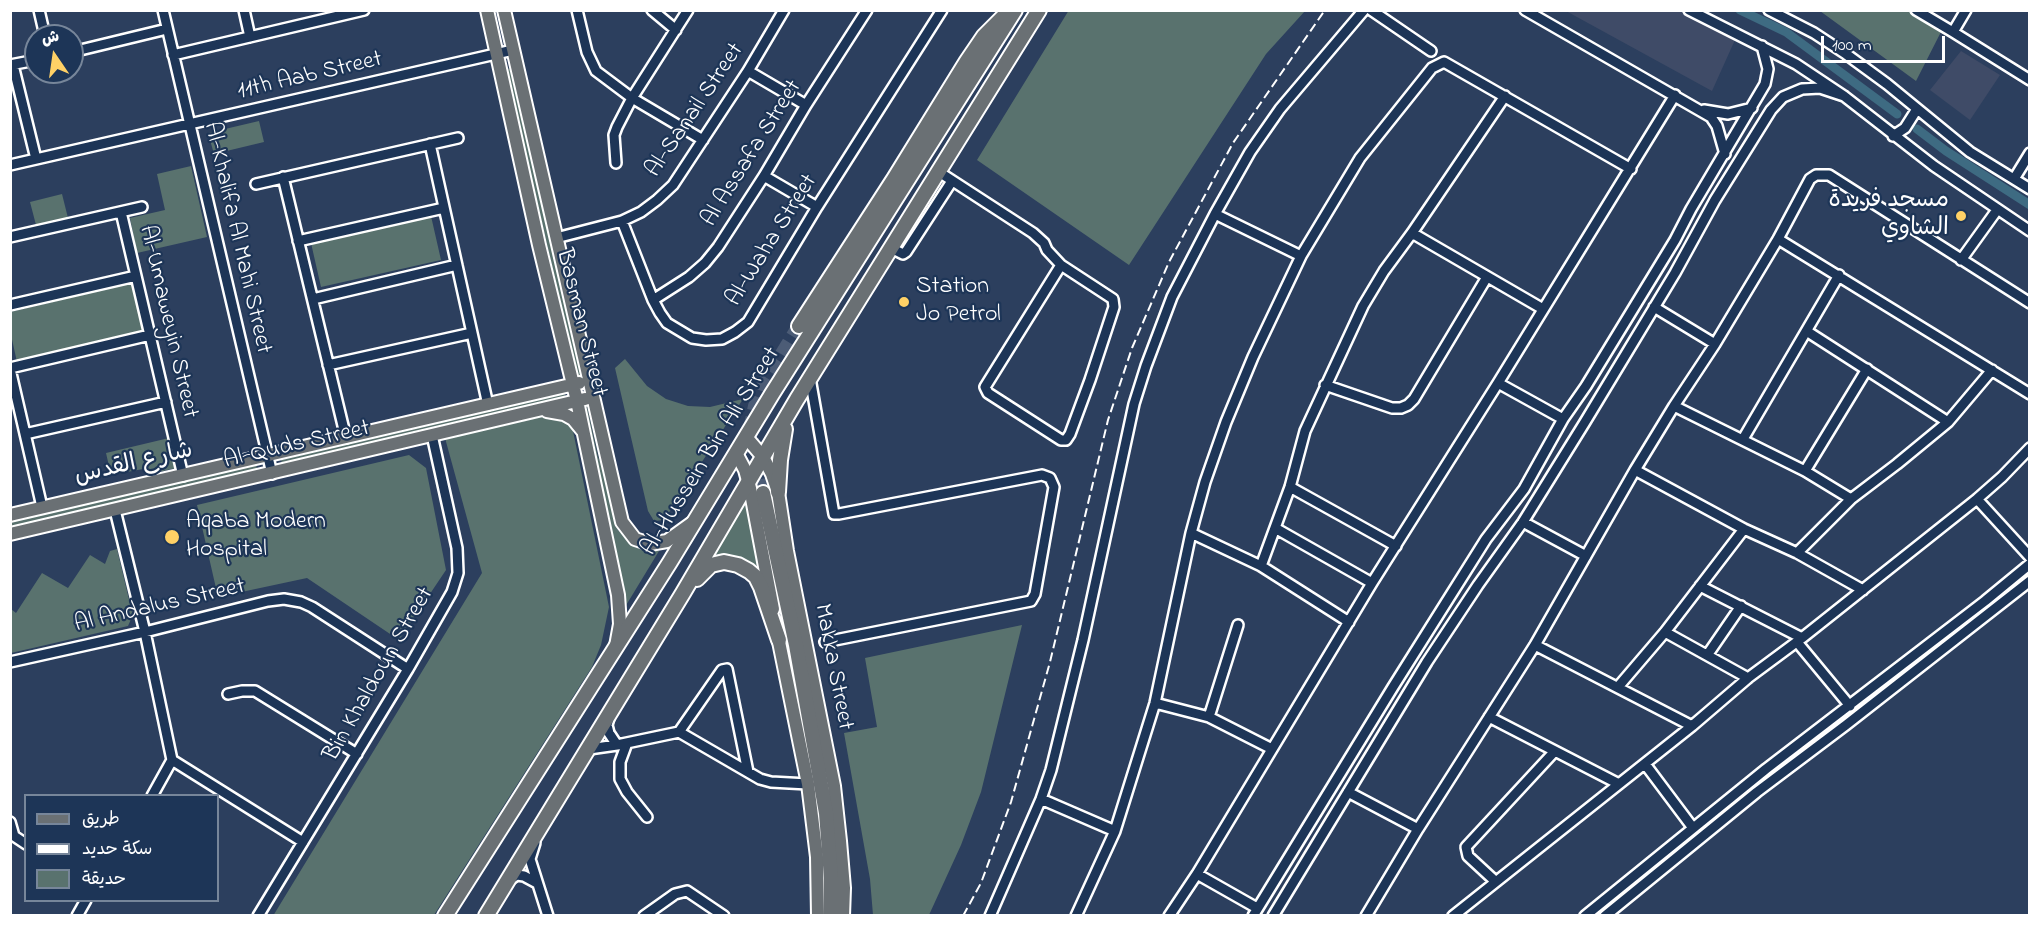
<!DOCTYPE html>
<meta charset="utf-8">
<style>
body{margin:0}
#map{position:relative;width:2040px;height:926px;overflow:hidden;background:#2c3f5e;font-family:"Indie Flower","Playpen Sans Arabic",sans-serif}
canvas{display:block}
.frame{position:absolute;inset:0;border:12px solid #fff;pointer-events:none}
.legend{position:absolute;left:24px;top:794px;width:195px;height:108px;box-sizing:border-box;background:#1d3557;border:2px solid #77869a;margin:0;padding:8px 10px;list-style:none;font-size:18px;color:#fff}
.legend li{display:flex;align-items:center;gap:12px;height:30px}
.legend b{width:30px;border:2px solid #77869a}
.north{position:absolute;left:24px;top:24px;width:60px;height:60px;box-sizing:border-box;background:#1d3557;border:2px solid #77869a;border-radius:50%;rotate:347deg;font-size:16px;font-weight:700;line-height:24px;text-align:center;color:#fff}
.north::after{content:'';display:block;margin:auto;width:21px;height:27px;background:#ffd166;clip-path:polygon(50% 0,100% 100%,50% 72%,0 100%)}
.scale{position:absolute;left:1821px;top:36px;width:124px;height:27px;box-sizing:border-box;border:3px solid #fff;border-top:0;padding-left:8px;font-size:18px;line-height:21px;white-space:nowrap;color:#fff;-webkit-text-stroke:4px #1d3557;paint-order:stroke}
</style>
<div id="map">
<canvas width="2040" height="926"></canvas>
<div class="frame"></div>
<ul class="legend">
<li><b style="height:8px;background:#6a7074"></b>طريق</li>
<li><b style="height:8px;background:#fff"></b>سكة حديد</li>
<li><b style="height:16px;background:#59726e"></b>حديقة</li>
</ul>
<div class="north">ش</div>
<div class="scale">100 m</div>
</div>
<script>
const c = document.querySelector('canvas').getContext('2d');
c.lineJoin = 'round';
function fillPath(path, color) {
  c.fillStyle = color;
  c.fill(path, 'evenodd');
}
function poly(rows) {
  const path = new Path2D();
  for (const r of rows) {
    path.moveTo(r[0], r[1]);
    for (let i = 2; i < r.length; i += 2) path.lineTo(r[i], r[i + 1]);
  }
  return path;
}
function stroke(path, color, width, dash) {
  c.strokeStyle = color;
  c.lineWidth = width;
  c.lineCap = dash ? 'butt' : 'round';
  c.setLineDash(dash || []);
  c.stroke(path);
}
function write(font, color, halo, rows, align = 'center') {
  c.font = font + ' "Indie Flower","Playpen Sans Arabic",sans-serif';
  c.lineWidth = 4.5;
  c.setLineDash([]);
  c.textBaseline = 'middle';
  c.strokeStyle = halo;
  c.fillStyle = color;
  for (const [text, x, y, turn = 0] of rows) {
    c.save();
    c.translate(x, y);
    c.rotate((+turn || 0) * Math.PI / 180);
    c.textAlign = isNaN(turn) ? turn : align;
    if (halo) c.strokeText(text, 0, 0);
    c.fillText(text, 0, 0);
    c.restore();
  }
}
fillPath(poly([
 [1566,11,1696,11,1739,31,1712,91],
 [1961,51,2000,75,1970,120,1930,90]
]), '#3f4b67');
fillPath(poly([
 [1069,10,1305,11,1266,54,1129,265,977,160],
 [1820,11,1916,11,1944,26,1916,81],
 [506,68,510,69,518,104,522,113,582,370,579,382],
 [259,121,264,142,214,154,208,133],
 [191,166,207,237,137,253,130,218,165,210,157,174],
 [62,194,68,218,36,225,30,202],
 [431,216,441,260,321,287,311,243],
 [132,283,143,331,17,362,11,335,10,312],
 [625,359,647,386,666,399,688,406,710,407,743,399,664,520,654,521,648,511,615,368],
 [564,392,566,399,283,467,281,460],
 [587,406,598,457,605,472,618,530,633,546,645,551,659,551,625,607,583,407],
 [546,416,558,418,572,426,609,607,601,645,592,667,434,915,273,916,482,573,445,438],
 [169,438,176,468,154,473,143,469,111,475,106,453],
 [409,455,426,468,446,570,399,640,307,578,218,597,197,505],
 [255,464,257,467,256,469,11,528,10,522],
 [745,503,760,563,755,566,740,559,714,554],
 [117,549,132,612,132,617,128,626,11,653,11,609,16,613,42,573,68,588,90,555,105,564,110,551],
 [1022,625,981,792,961,845,929,915,873,915,870,879,844,733,877,727,865,658]
]), '#59726e');
stroke(poly([
 [1740,10,1786,32,1897,114],
 [1917,129,1946,151,2030,205]
]), '#3e6b82', 9);
stroke(poly([
 [763,493,752,443,751,425,755,406,764,383,799,326]
]), '#4c5c76', 14, [14, 7]);
const minor = poly([
 [39,10,45,36],
 [163,10,272,474],
 [244,10,250,37],
 [577,10,587,52,596,71,632,98,703,140],
 [652,10,676,30],
 [1371,10,1431,51],
 [1525,10,1711,117,1717,126,1725,154],
 [1689,10,1796,64,1844,96,1934,166,2030,231],
 [1769,10,1814,33,1846,54,1887,84,1970,152,2030,189],
 [1916,10,1953,32,2030,80],
 [1953,32,1966,10],
 [72,52,167,29],
 [173,55,364,10],
 [10,65,36,60],
 [13,65,36,159],
 [748,71,806,105],
 [1704,110,1728,114,1752,108],
 [1893,136,1905,128,1917,109],
 [430,144,488,405],
 [616,163,614,135,617,127,632,98,688,10],
 [10,165,513,50],
 [939,172,1033,233,1044,243,1047,250,1061,265,1113,299,1114,307,1090,380,1070,434,1066,440,1061,440,988,393,985,387,1061,265],
 [764,176,817,207],
 [283,177,346,438],
 [2014,179,2030,153],
 [256,184,458,138],
 [121,212,183,476],
 [1215,214,1301,256],
 [622,221,653,300,660,313,667,323,692,338,706,340,722,339,735,332,748,322,817,207,942,10],
 [1412,233,1543,309],
 [10,237,142,207],
 [556,238,622,221,641,212,657,200,673,185,748,71,784,10],
 [1778,239,2030,394],
 [298,241,444,208],
 [891,248,903,254,906,252,952,181],
 [1961,260,1997,210],
 [313,299,457,265],
 [653,300,689,277,705,263,718,247,764,176,806,105,867,10],
 [10,305,136,276],
 [1654,307,1715,344],
 [1808,332,1948,422],
 [328,365,472,333],
 [10,368,150,335],
 [10,369,42,507],
 [810,378,834,514,839,514,1042,475,1050,478,1054,487,1035,594,1031,601,825,642],
 [1498,383,1563,419],
 [1325,385,1392,408,1401,408,1408,405,1414,399,1487,277],
 [1674,406,1805,471,1851,499],
 [25,434,166,402],
 [1743,439,1839,275],
 [1635,470,1744,529,1797,553,1863,590],
 [1805,471,1867,369],
 [1290,487,1396,546],
 [1977,499,2030,557],
 [115,510,145,632,172,760,152,796],
 [1523,522,1586,556],
 [1275,528,1372,583],
 [1191,533,1261,566,1349,622],
 [1797,553,1851,499,1897,464,1948,422,1992,370],
 [1261,566,1290,487,1305,431,1363,306,1384,271,1412,233,1505,96],
 [1700,586,1802,638],
 [1665,632,1748,678],
 [1797,642,1850,706],
 [1535,645,1692,726],
 [1708,654,1741,606],
 [10,662,145,632,268,601,284,599,301,602,312,607,408,669],
 [1618,687,1665,632,1744,529],
 [228,694,242,691,255,691,357,754],
 [1155,703,1209,717,1272,749],
 [1209,717,1238,625],
 [1489,717,1619,784],
 [609,718,607,725,609,733,617,745],
 [679,732,722,670,727,669,748,772],
 [627,743,620,762,620,779,627,792,647,817],
 [589,749,617,745,679,732,760,779,771,782,808,784],
 [172,760,303,842],
 [1645,764,1693,828],
 [1348,792,1418,829],
 [1041,799,1115,831],
 [10,822,14,836],
 [14,836,26,844],
 [535,843,530,859,548,916],
 [1197,874,1257,908],
 [509,880,517,875,524,876,537,883],
 [1495,881,1468,856,1466,847,1555,751],
 [77,916,86,900],
 [258,916,408,669,452,592,458,573,457,548,432,435],
 [644,916,675,894,687,891,724,916],
 [990,916,1041,799,1051,770,1083,640,1134,404,1146,366,1172,297,1215,214,1250,152,1280,109,1364,10],
 [1076,916,1115,831,1155,703,1191,533,1205,482,1226,422,1253,357,1301,256,1360,158,1432,68,1444,62,1631,169],
 [1169,916,1197,874,1372,583,1498,383,1675,95],
 [1253,916,1393,687,1486,539,1524,489,1563,419,1586,386,1675,240,1691,209,1765,84,1768,69,1762,46],
 [1273,916,1427,662,1478,585,1523,522,1585,422,1675,273,1715,200,1771,110,1783,97,1802,89,1820,88,1844,96],
 [1366,916,1418,829,1535,645,1635,470,1674,406,1715,344,1778,239,1810,179,1816,175,1829,175,2030,303],
 [1453,916,1692,726,1748,678,1802,638,1977,499,2002,477,2030,448],
 [1585,916,1766,769,1985,601,2030,564],
 [1605,916,1757,792,1846,725,2030,581]
]);
const major = poly([
 [487,10,539,245,577,401,618,595,620,624,616,646],
 [504,10,622,522,635,539,650,544,667,541,692,523],
 [547,411,564,414,573,419,582,430],
 [746,437,763,457,772,474,778,492,787,551,834,786,840,841,844,888,843,916],
 [736,453,745,470,750,488,773,609],
 [10,515,579,383],
 [10,534,585,399],
 [777,632,808,784,817,857,818,916]
]);
const highway = poly([
 [799,326,894,179,967,61,984,36,1006,14],
 [778,492,780,460,785,429],
 [763,493,796,645,826,813,831,878,831,916],
 [697,579,711,565,724,562,738,565,749,571,756,577,761,587,779,640],
 [445,916,670,562,772,394,1015,10],
 [486,916,683,593,797,399,1039,10]
]);
stroke(minor, '#fff', 14);
stroke(major, '#fff', 16);
stroke(highway, '#fff', 18);
stroke(minor, '#1d3557', 9);
stroke(major, '#6a7074', 12);
stroke(highway, '#6a7074', 14);
stroke(poly([
 [963,916,981,883,1011,802,1050,662,1108,420,1132,348,1169,262,1233,143,1325,10]
]), '#fff', 2, [9, 4.5]);
for (const [x, y, r, color] of [
 [1961,216,6,"#ffd166"],
 [904,302,6,"#ffd166"],
 [172,537,8,"#ffd166"]
]) {
  const dot = new Path2D();
  dot.arc(x, y, r, 0, 2 * Math.PI);
  c.fillStyle = color;
  c.fill(dot);
  stroke(dot, '#1d3557', 2);
}
write('24px', '#fff', '#1d3557', [
 ["11th Aab Street",310,77,-13],
 ["Al-Sanail Street",696,111,-56],
 ["Al Assafa Street",753,154,-58],
 ["Al-Khalifa Al Mahi Street",236,238,77],
 ["Al-Waha Street",773,241,-58],
 ["Al-Umaweyin Street",167,322,77],
 ["Basman Street",580,323,76],
 ["Al-Quds Street",297,446,-13],
 ["Al-Hussein Bin Ali Street",712,452,-58],
 ["شارع القدس",134,465,-13],
 ["Al Andalus Street",160,607,-13],
 ["Makka Street",832,667,79],
 ["Bin Khaldoun Street",380,675,-60]
]);
write('24px', '#fff', '#1d3557', [
 ["مسجد فريدة",1949,202,"right"],
 ["الشاوي",1949,230,"right"],
 ["Station",916,288],
 ["Jo Petrol",916,316],
 ["Aqaba Modern",186,523],
 ["Hospital",186,551]
], 'left');
</script>
